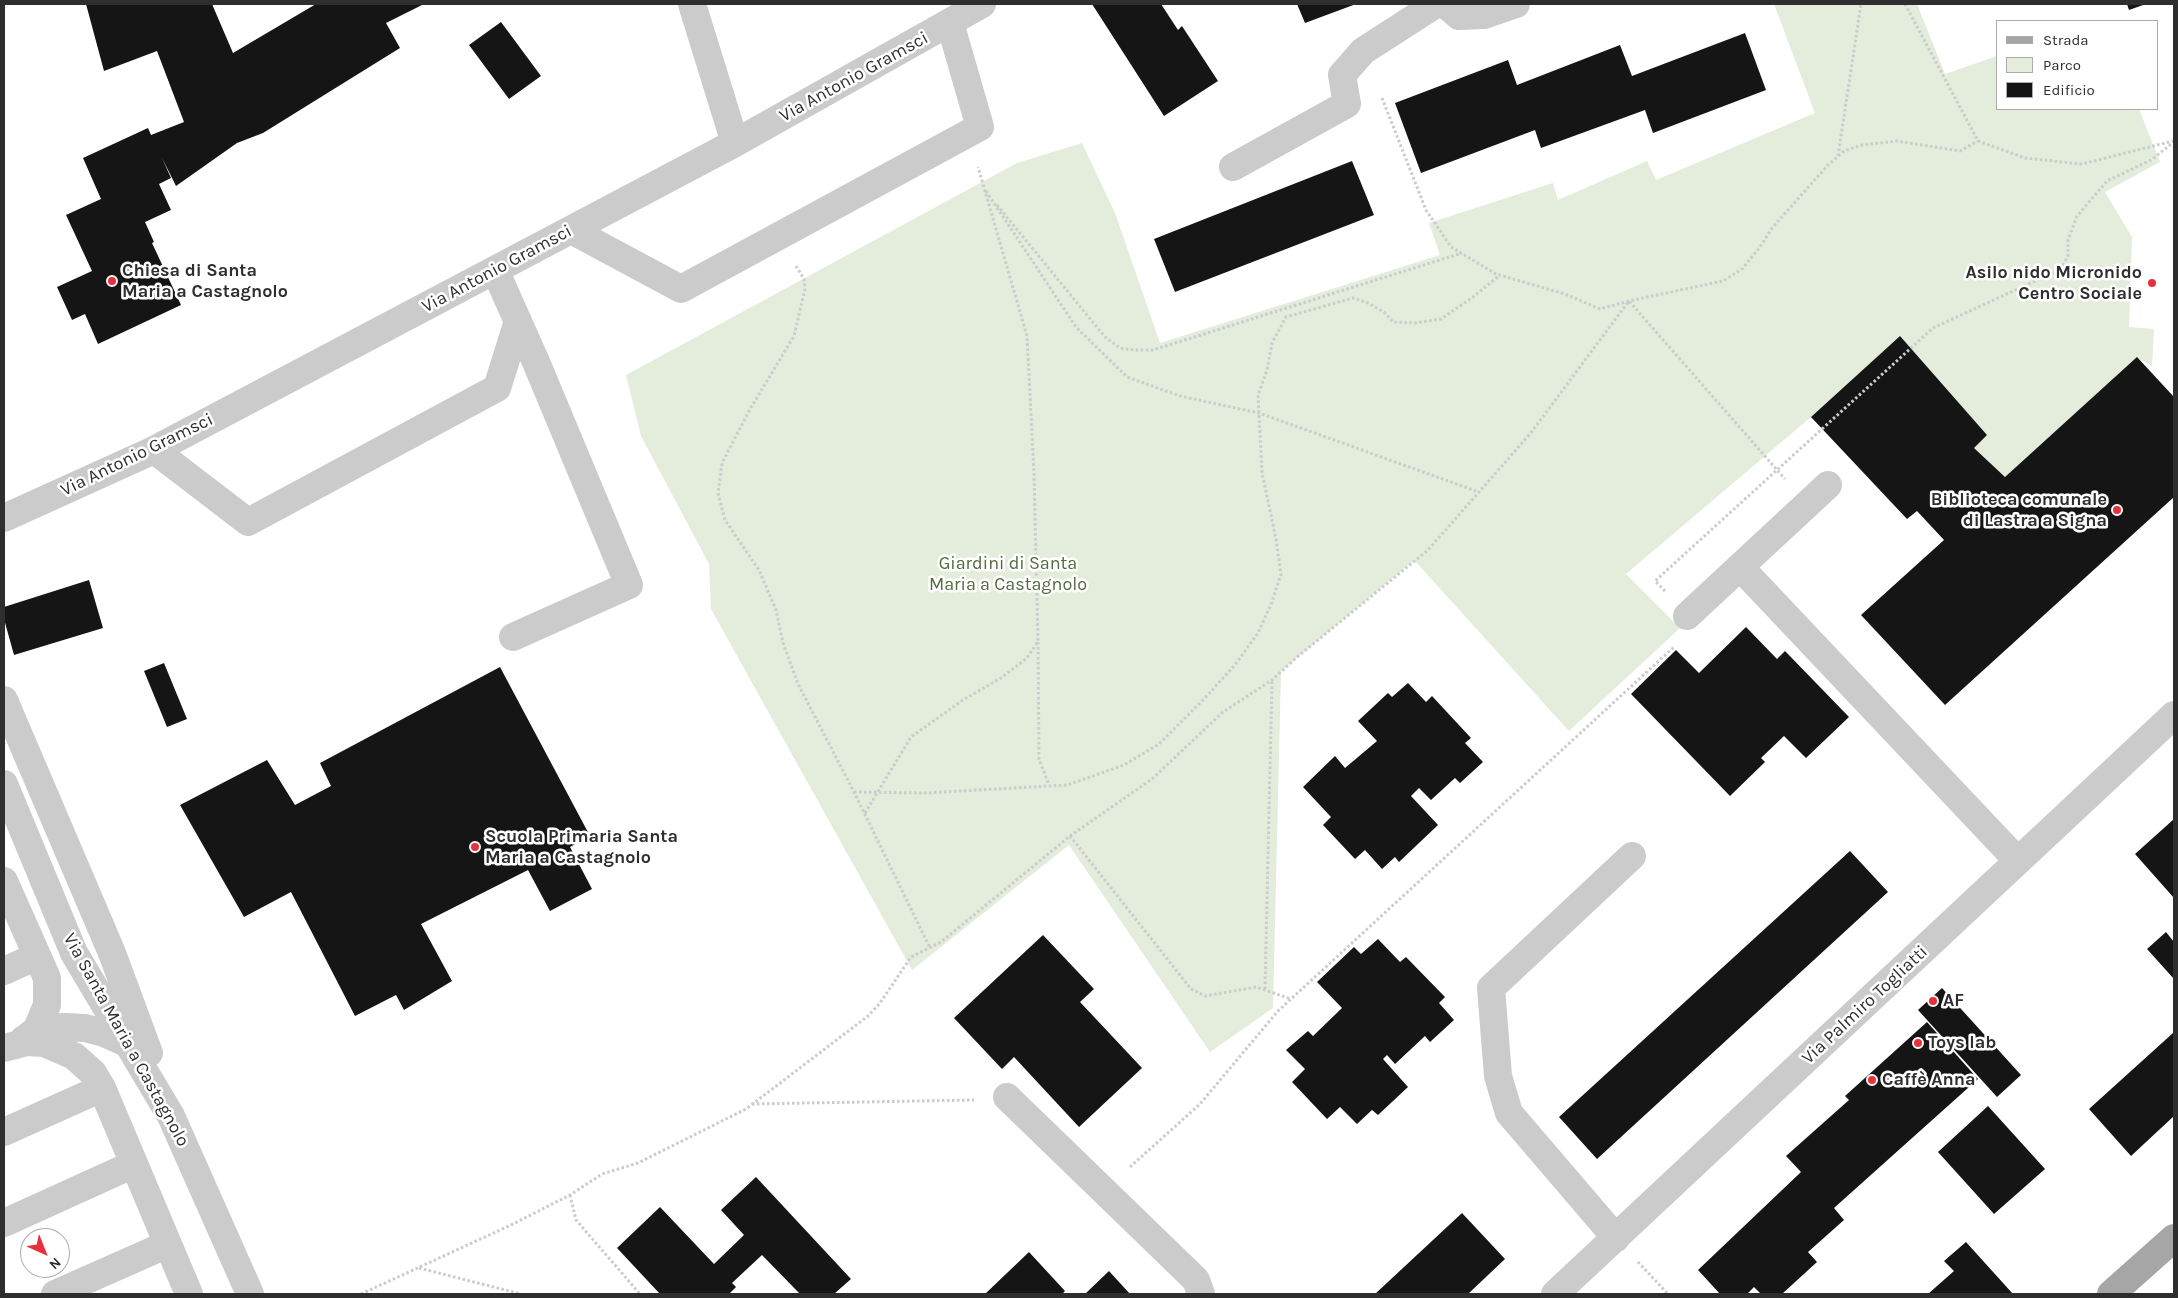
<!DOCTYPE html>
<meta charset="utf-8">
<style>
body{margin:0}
#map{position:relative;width:2178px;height:1298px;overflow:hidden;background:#fff;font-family:Karla,sans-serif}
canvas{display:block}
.frame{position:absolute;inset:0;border:5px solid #2e2e2e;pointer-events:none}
.legend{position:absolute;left:1996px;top:20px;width:162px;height:90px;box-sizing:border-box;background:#fff;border:1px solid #ababab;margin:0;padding:6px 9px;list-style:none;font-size:15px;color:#2e2e2e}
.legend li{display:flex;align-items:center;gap:10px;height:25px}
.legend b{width:25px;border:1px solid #ababab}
.north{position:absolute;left:20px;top:1228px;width:50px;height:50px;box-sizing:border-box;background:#fff;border:1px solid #ababab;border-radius:50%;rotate:136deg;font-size:14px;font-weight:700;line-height:20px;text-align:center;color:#2e2e2e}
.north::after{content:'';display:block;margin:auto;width:18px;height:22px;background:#e6303b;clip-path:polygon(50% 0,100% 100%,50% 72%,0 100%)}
</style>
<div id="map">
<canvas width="2178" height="1298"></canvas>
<div class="frame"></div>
<ul class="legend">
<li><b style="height:6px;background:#a6a6a6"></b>Strada</li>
<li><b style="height:14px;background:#e4ecdc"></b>Parco</li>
<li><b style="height:14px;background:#151515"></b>Edificio</li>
</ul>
<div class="north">N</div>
</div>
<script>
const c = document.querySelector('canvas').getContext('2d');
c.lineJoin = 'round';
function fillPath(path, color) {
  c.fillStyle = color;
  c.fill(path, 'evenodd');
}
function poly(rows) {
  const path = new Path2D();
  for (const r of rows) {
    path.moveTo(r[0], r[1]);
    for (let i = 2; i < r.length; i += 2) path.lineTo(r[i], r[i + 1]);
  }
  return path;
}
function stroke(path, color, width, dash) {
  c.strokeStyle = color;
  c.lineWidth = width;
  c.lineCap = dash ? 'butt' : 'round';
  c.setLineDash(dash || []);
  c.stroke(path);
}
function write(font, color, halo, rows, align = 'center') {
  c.font = font + ' Karla,sans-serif';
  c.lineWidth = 5;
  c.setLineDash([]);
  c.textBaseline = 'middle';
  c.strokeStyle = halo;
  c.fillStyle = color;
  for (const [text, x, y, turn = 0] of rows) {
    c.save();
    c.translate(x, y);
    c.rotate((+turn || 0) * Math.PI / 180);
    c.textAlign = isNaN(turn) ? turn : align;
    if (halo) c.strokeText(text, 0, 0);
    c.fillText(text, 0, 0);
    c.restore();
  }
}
fillPath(poly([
 [1774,4,1917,4,1945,74,1997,56,1997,109,2139,109,2160,162,2105,192,2132,237,2129,327,2154,329,2152,366,2137,358,2005,477,1974,448,1987,435,1900,336,1811,417,1626,574,1680,628,1569,731,1414,560,1281,671,1273,1008,1210,1052,1069,845,912,970,711,609,709,564,641,436,626,375,1017,163,1082,143,1115,213,1160,343,1440,255,1429,223,1553,183,1558,200,1647,161,1656,180,1815,113]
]), '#e4ecdc');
fillPath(poly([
 [86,4,212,4,233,53,316,4,424,4,386,23,400,48,263,133,237,143,176,186,162,158,171,178,159,184,171,210,145,222,154,242,152,243,181,305,98,344,85,314,72,320,57,287,92,271,66,215,101,199,83,158,148,128,151,135,184,122,157,51,104,71],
 [1092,4,1161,4,1178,30,1182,26,1218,81,1164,116],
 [1297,4,1356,4,1305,23],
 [2127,4,2146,4,2129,10],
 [501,22,541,76,509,99,469,45],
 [1745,33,1766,90,1653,133,1645,110,1541,148,1535,130,1421,173,1395,103,1508,60,1517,85,1620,45,1632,76],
 [1352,161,1374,215,1175,292,1154,239],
 [1900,336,1987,435,1974,448,2005,477,2137,357,2174,397,2174,497,1945,705,1861,615,1944,540,1917,511,1907,519,1811,417],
 [89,580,103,628,14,655,4,619,4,607],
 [1746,627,1777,659,1785,651,1849,717,1806,758,1784,736,1761,758,1765,762,1730,796,1631,694,1676,650,1699,673],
 [164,663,187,719,167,727,144,671],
 [500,667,590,836,570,847,592,889,550,911,528,870,421,924,452,981,404,1010,396,995,355,1016,291,892,244,917,180,805,267,760,295,805,331,786,320,763],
 [1408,683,1426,702,1432,696,1471,738,1465,743,1483,762,1460,783,1455,778,1431,800,1419,788,1411,796,1438,825,1399,862,1395,857,1382,869,1365,850,1355,859,1323,825,1331,817,1303,787,1335,756,1345,768,1377,741,1358,721,1388,693,1392,697],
 [2174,819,2174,898,2135,854],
 [1850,851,1888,892,1597,1159,1559,1117],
 [2166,932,2174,942,2174,979,2147,949],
 [1043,935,1094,989,1080,1002,1142,1068,1079,1127,1014,1057,1002,1069,954,1018],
 [1378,939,1400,962,1406,957,1445,997,1439,1003,1454,1020,1430,1042,1425,1036,1395,1064,1387,1055,1383,1059,1408,1087,1378,1115,1372,1110,1357,1124,1340,1107,1327,1119,1292,1082,1305,1069,1286,1050,1308,1031,1313,1036,1342,1008,1317,982,1354,947,1361,954],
 [1942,988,2021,1075,1997,1097,1918,1010],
 [1927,1022,1978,1079,1834,1208,1844,1220,1808,1252,1817,1262,1782,1294,1761,1294,1754,1287,1747,1294,1720,1294,1698,1270,1801,1172,1786,1156,1849,1100,1845,1096],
 [2173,1033,2174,1035,2174,1116,2131,1156,2089,1109],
 [1988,1106,2045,1169,1994,1214,1938,1152],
 [756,1177,851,1279,834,1294,800,1294,762,1255,732,1283,736,1287,729,1294,660,1294,617,1248,660,1207,714,1264,744,1235,721,1210],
 [1462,1213,1505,1259,1468,1294,1375,1294],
 [1966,1242,2013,1294,1928,1294,1954,1271,1944,1261],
 [1029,1252,1065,1291,1062,1294,985,1294],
 [1109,1271,1130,1294,1085,1294]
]), '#151515');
stroke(poly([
 [1905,4,1978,141,2025,158,2082,164,2173,141],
 [1382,98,1426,210,1451,247,1496,274,1565,294,1600,309,1629,301,1723,281,1742,269,1760,247,1772,228,1828,165,1844,151,1862,145,1897,141,1960,151,1978,141],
 [1838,156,1861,4],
 [986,191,1076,327,1127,377,1180,396,1259,413,1476,491],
 [997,205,1105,337,1120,348,1134,350,1153,350,1462,253],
 [796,266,804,279,805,289,794,336,749,411,722,463,718,493,725,520,759,570,776,610,783,643,798,684,854,792,930,948],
 [1665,591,1655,581,1933,328,2061,269,2068,256,2068,240,2077,216,2107,181,2151,160,2174,142],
 [1038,642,1039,759,1049,785],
 [854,792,925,793,1067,785,1124,765,1159,744,1203,700,1234,666,1258,633,1272,602,1281,574,1276,539,1262,473,1258,395,1267,370,1272,343,1286,317,1353,298,1368,303,1384,312,1393,322,1415,323,1441,319,1473,297,1500,275],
 [865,813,911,737,963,700,1001,678,1027,658,1038,641,1034,473,1027,336,978,167],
 [1070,836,1191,989,1205,996,1256,987,1291,999],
 [1265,989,1272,680],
 [752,1104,974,1100],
 [1130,1167,1200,1104,1278,1011,1291,999,1674,647],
 [570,1195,576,1220,640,1294],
 [1638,1262,1668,1294],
 [419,1268,521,1294],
 [361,1294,511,1225,570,1195,602,1174,638,1163,746,1109,868,1016,880,1003,911,957,941,942,1070,836,1152,779,1223,712,1272,680,1296,658,1428,550,1530,434,1629,301,1785,479]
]), '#cbcbcb', 3, [2.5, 2.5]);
stroke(poly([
 [692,4,735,143],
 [1445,4,1459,16,1484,15,1516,4],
 [1233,167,1347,104,1342,75,1363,51,1436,4],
 [571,230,681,289,980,127,950,23],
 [495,270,536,362,629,585,513,637],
 [154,450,248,522,497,388,518,321],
 [4,518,154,450,735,143,982,4],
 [1740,567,2018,861],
 [1687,616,1828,485],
 [4,700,112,953,149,1053],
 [4,784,74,953,171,1116,250,1294],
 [4,881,47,978,47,1005,37,1029,26,1038],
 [4,971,37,956],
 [24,1039,47,1029,64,1027,85,1028,104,1033,133,1046],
 [4,1048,27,1042,44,1043,74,1056,93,1073,102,1088,189,1294],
 [1007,1097,1196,1280,1201,1294],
 [4,1132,102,1088],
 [4,1223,134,1164],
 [1616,1238,1509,1113,1498,1076,1491,988,1632,856],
 [55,1294,168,1244],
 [1555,1294,2174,715]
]), '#cbcbcb', 28);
stroke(poly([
 [2111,1294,2174,1238]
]), '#a6a6a6', 28);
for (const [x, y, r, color] of [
 [112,281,5,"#e6303b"],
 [2152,283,5,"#e6303b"],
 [2117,510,5,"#e6303b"],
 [475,847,5,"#e6303b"],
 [1933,1001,5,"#e6303b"],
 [1918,1043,5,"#e6303b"],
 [1872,1080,5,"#e6303b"]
]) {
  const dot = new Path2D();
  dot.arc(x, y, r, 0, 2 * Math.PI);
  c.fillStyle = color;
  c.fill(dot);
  stroke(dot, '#fff', 2);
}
write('18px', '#2e2e2e', '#fff', [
 ["Via Antonio Gramsci",854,77,-29],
 ["Via Antonio Gramsci",497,269,-28],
 ["Via Antonio Gramsci",137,455,-26],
 ["Via Palmiro Togliatti",1865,1005,-43],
 ["Via Santa Maria a Castagnolo",126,1040,61]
]);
write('bold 18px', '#2e2e2e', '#fff', [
 ["Chiesa di Santa",122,271],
 ["Maria a Castagnolo",122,292],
 ["Asilo nido Micronido",2142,273,"right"],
 ["Centro Sociale",2142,294,"right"],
 ["Biblioteca comunale",2107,500,"right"],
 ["di Lastra a Signa",2107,521,"right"],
 ["Scuola Primaria Santa",485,837],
 ["Maria a Castagnolo",485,858],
 ["AF",1943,1001],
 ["Toys lab",1928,1043],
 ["Caffè Anna",1882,1080]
], 'left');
write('18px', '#516a3b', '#fff', [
 ["Giardini di Santa",1008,564],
 ["Maria a Castagnolo",1008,585]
]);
</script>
